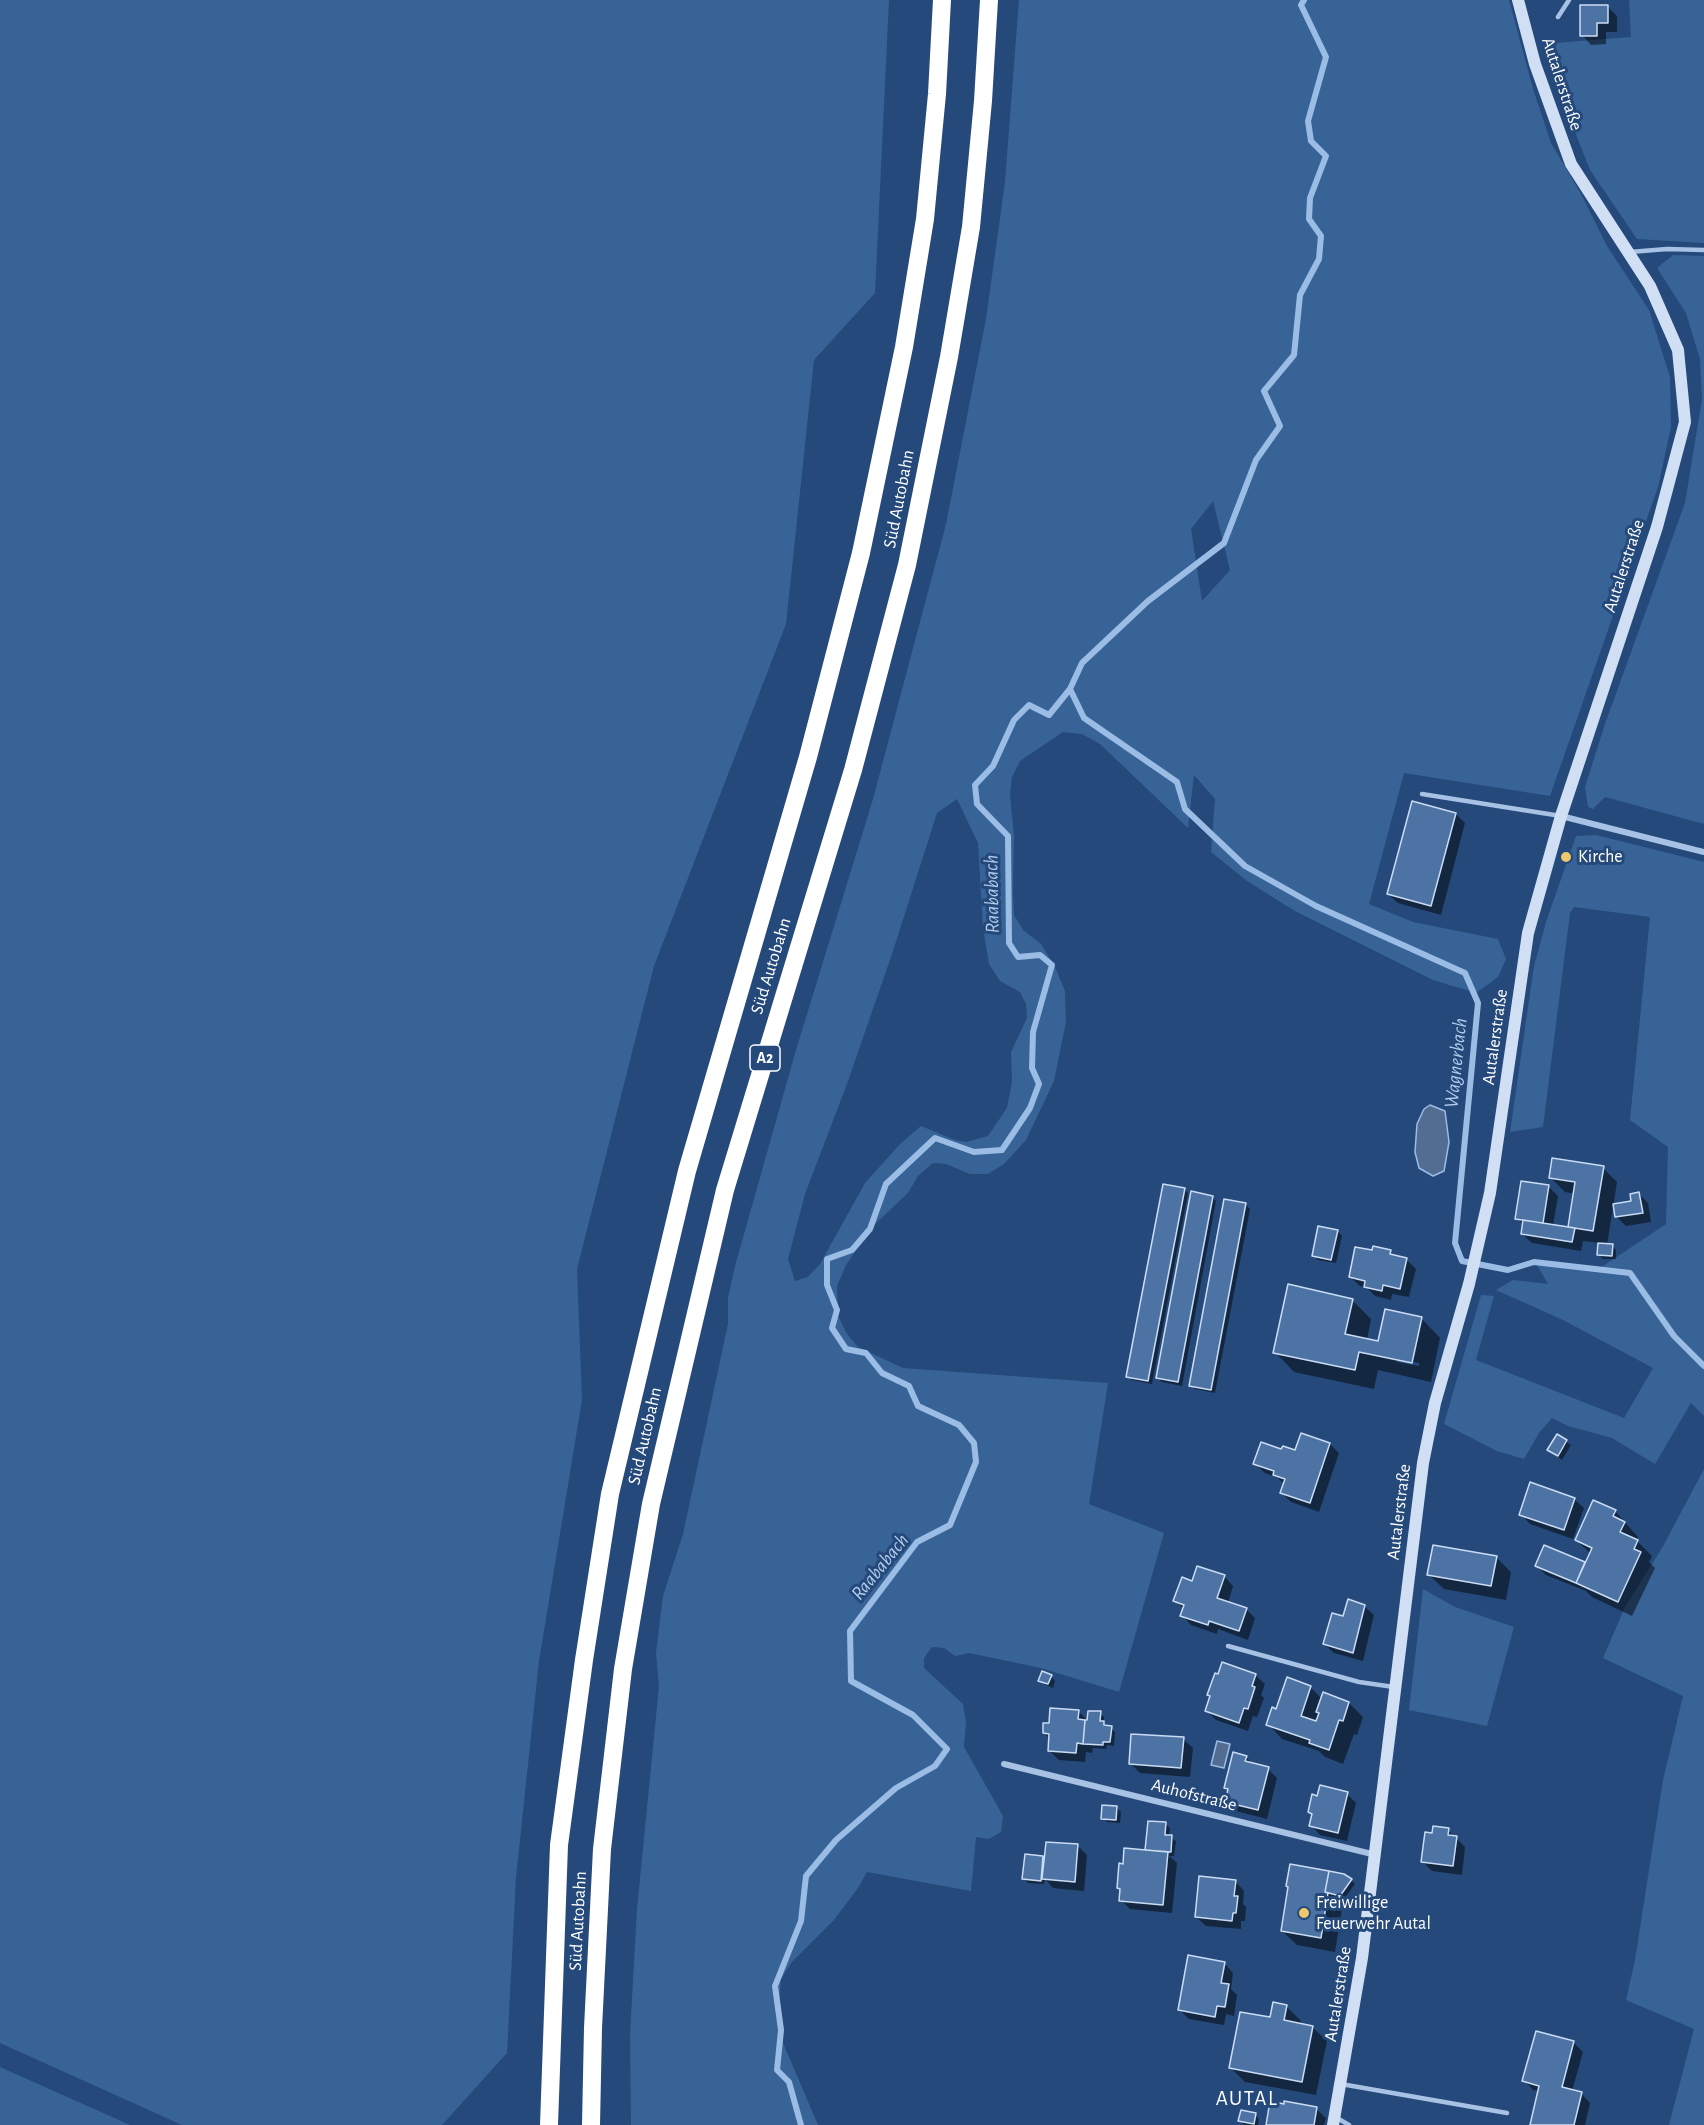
<!DOCTYPE html>
<meta charset="utf-8">
<style>
body{margin:0}
canvas{display:block;background:#24497a}
</style>
<canvas width="1704" height="2125"></canvas>
<script>
const c = document.querySelector('canvas').getContext('2d');
c.lineJoin = 'round';
function fillPath(path, color) {
  c.fillStyle = color;
  c.fill(path, 'evenodd');
}
function poly(rows) {
  const path = new Path2D();
  for (const r of rows) {
    path.moveTo(r[0], r[1]);
    for (let i = 2; i < r.length; i += 2) path.lineTo(r[i], r[i + 1]);
  }
  return path;
}
function stroke(path, color, width, dash) {
  c.strokeStyle = color;
  c.lineWidth = width;
  c.lineCap = dash ? 'butt' : 'round';
  c.setLineDash(dash || []);
  c.stroke(path);
}
function write(font, color, halo, rows, align = 'center') {
  c.font = font + ' "Alegreya Sans",sans-serif';
  c.lineWidth = 6;
  c.setLineDash([]);
  c.textBaseline = 'middle';
  c.strokeStyle = halo;
  c.fillStyle = color;
  for (const [text, x, y, turn = 0] of rows) {
    c.save();
    c.translate(x, y);
    c.rotate((+turn || 0) * Math.PI / 180);
    c.textAlign = isNaN(turn) ? turn : align;
    if (halo) c.strokeText(text, 0, 0);
    c.fillText(text, 0, 0);
    c.restore();
  }
}
fillPath(poly([
 [0,0,889,0,875,293,814,360,786,624,654,966,577,1269,582,1400,539,1661,516,1877,507,2053,442,2125,182,2125,0,2043],
 [1019,0,1509,0,1533,89,1551,143,1581,194,1607,246,1649,310,1670,377,1671,427,1658,487,1550,796,1404,773,1369,904,1413,922,1498,939,1506,959,1498,977,1476,993,1433,980,1295,911,1247,881,1211,852,1215,799,1194,775,1188,828,1100,744,1082,734,1063,732,1020,761,1012,777,1010,794,1014,837,1013,892,1014,915,1023,930,1041,944,1055,967,1065,991,1066,1022,1054,1081,1026,1140,1004,1164,988,1174,970,1174,946,1164,933,1163,918,1176,908,1193,871,1228,846,1265,837,1286,838,1316,847,1334,858,1347,903,1368,1108,1383,1089,1504,1164,1533,1119,1692,1041,1668,969,1653,955,1656,944,1648,932,1647,924,1658,924,1668,963,1704,966,1722,964,1747,1003,1816,1001,1832,989,1839,976,1837,971,1891,867,1872,858,1888,834,1920,792,1962,781,1979,779,2006,780,2036,818,2125,631,2125,630,2034,637,1909,659,1686,656,1653,663,1596,683,1534,728,1324,728,1298,735,1266,796,1050,873,799,946,524,986,319,1005,182],
 [1213,501,1230,570,1202,601,1191,529],
 [957,799,978,843,983,928,989,964,1000,981,1020,992,1026,1004,1027,1018,1011,1052,1012,1082,1007,1108,988,1136,966,1142,955,1140,921,1126,900,1144,865,1183,820,1264,808,1277,795,1281,788,1259,805,1194,847,1084,892,954,937,813],
 [1629,0,1704,0,1704,243,1637,239,1590,170,1567,112,1555,43,1631,37],
 [1673,255,1704,256,1704,824,1605,797,1593,809,1588,807,1585,787,1605,724,1685,503,1702,399,1700,359,1686,313,1657,268],
 [1596,835,1704,862,1704,1416,1691,1403,1655,1464,1612,1438,1568,1426,1552,1418,1539,1433,1524,1459,1497,1451,1444,1424,1481,1295,1494,1296,1476,1360,1624,1418,1653,1368,1563,1320,1496,1290,1513,1280,1548,1284,1537,1265,1600,1268,1666,1224,1668,1147,1630,1120,1650,917,1574,907,1570,913,1543,1127,1510,1132,1534,966,1546,922,1576,836],
 [1704,1469,1704,2125,1669,2125,1694,2029,1626,2000,1635,1960,1663,1780,1683,1696,1603,1658,1625,1607,1662,1548],
 [1423,1589,1455,1607,1514,1627,1487,1726,1409,1710],
 [0,2067,130,2125,0,2125]
]), '#386397');
const water = poly([
 [1430,1105,1445,1111,1449,1142,1444,1171,1433,1176,1419,1168,1415,1152,1417,1124,1424,1109,1430,1105],
 [1217,1741,1230,1744,1224,1768,1211,1765,1217,1741]
]);
fillPath(water, '#526d91');
stroke(water, '#9bbde5', 1.5);
fillPath(poly([
 [1607,6,1617,16,1617,32,1606,32,1606,44,1591,45,1582,35],
 [1456,814,1465,823,1441,915,1398,903,1388,894],
 [1603,1168,1617,1182,1607,1245,1612,1245,1616,1250,1616,1259,1603,1259,1599,1255,1600,1243,1583,1241,1581,1251,1532,1243,1522,1234,1524,1225,1517,1218,1549,1187,1558,1196,1553,1226,1569,1229,1575,1194,1565,1192,1551,1178],
 [1184,1189,1188,1193,1152,1384,1132,1380,1128,1376],
 [1639,1194,1648,1203,1651,1222,1626,1226,1616,1216,1633,1202],
 [1212,1197,1216,1201,1182,1386,1162,1382,1157,1378],
 [1246,1205,1250,1209,1215,1393,1195,1389,1191,1385],
 [1338,1231,1342,1236,1336,1263,1318,1260,1314,1255],
 [1390,1252,1396,1257,1406,1259,1416,1269,1409,1297,1392,1294,1391,1300,1375,1296,1367,1288,1360,1286,1350,1277],
 [1352,1300,1371,1319,1367,1340,1379,1343,1421,1318,1440,1338,1431,1382,1378,1370,1374,1389,1294,1372,1275,1352],
 [1397,1359,1419,1363,1419,1366,1397,1362],
 [1557,1436,1571,1445,1562,1460,1549,1450],
 [1330,1444,1339,1453,1319,1512,1291,1502,1282,1493,1284,1484,1278,1478,1265,1473,1255,1464,1282,1451,1296,1452],
 [1574,1499,1584,1508,1573,1539,1530,1524,1521,1514],
 [1615,1511,1638,1537,1637,1541,1652,1556,1649,1562,1655,1568,1632,1616,1592,1597,1586,1591,1546,1575,1537,1566,1584,1564,1585,1565,1591,1554,1576,1540],
 [1496,1557,1511,1572,1506,1600,1444,1589,1429,1575],
 [1224,1576,1233,1586,1228,1603,1246,1609,1255,1618,1248,1640,1218,1629,1217,1634,1191,1625,1182,1615,1184,1609,1175,1601,1193,1583],
 [1364,1606,1374,1615,1363,1661,1334,1653,1324,1644,1344,1618],
 [1255,1675,1265,1684,1261,1695,1264,1698,1257,1717,1253,1716,1248,1731,1216,1720,1207,1711,1212,1697],
 [1051,1676,1055,1681,1053,1688,1044,1684,1040,1680],
 [1310,1687,1322,1699,1349,1703,1363,1717,1357,1735,1354,1734,1343,1764,1325,1757,1319,1751,1282,1739,1268,1724,1277,1710],
 [1078,1711,1088,1721,1100,1713,1104,1717,1104,1723,1115,1732,1114,1746,1107,1745,1106,1749,1093,1748,1092,1753,1086,1752,1085,1762,1059,1760,1049,1750,1050,1739,1044,1733,1051,1725],
 [1183,1739,1193,1748,1190,1777,1140,1773,1130,1763],
 [1246,1757,1254,1765,1268,1769,1277,1778,1267,1819,1236,1811,1227,1801,1229,1791,1225,1788],
 [1347,1794,1356,1803,1347,1841,1320,1835,1311,1825,1313,1816,1309,1812,1318,1797],
 [1117,1808,1121,1812,1120,1823,1107,1822,1103,1818],
 [1165,1824,1170,1828,1169,1837,1176,1841,1174,1856,1169,1856,1177,1863,1172,1913,1130,1909,1121,1900,1122,1891,1118,1888,1124,1865,1149,1852],
 [1448,1830,1465,1847,1462,1875,1432,1871,1423,1862,1433,1835],
 [1078,1846,1087,1855,1084,1891,1053,1888,1045,1879,1044,1884,1028,1883,1024,1879,1042,1857,1046,1860],
 [1351,1880,1355,1884,1344,1899,1340,1898,1339,1905,1342,1909,1335,1952,1297,1945,1282,1931,1290,1888],
 [1235,1881,1244,1891,1243,1904,1246,1907,1245,1921,1241,1921,1241,1929,1206,1926,1196,1917],
 [1224,1963,1233,1973,1231,1989,1237,1995,1234,2016,1226,2014,1224,2025,1189,2019,1180,2010],
 [1286,2006,1301,2021,1300,2025,1312,2027,1327,2041,1316,2095,1245,2082,1231,2068,1271,2019],
 [1537,2033,1574,2043,1583,2052,1572,2091,1581,2093,1590,2103,1585,2125,1531,2125,1539,2091,1533,2090,1524,2080],
 [1316,2109,1326,2118,1324,2125,1268,2125],
 [1255,2115,1259,2119,1258,2125,1244,2125,1240,2121]
]), '#0007');
stroke(poly([
 [1070,689,1084,718,1177,782,1185,809,1245,866,1316,906,1465,973,1478,1003,1455,1243,1462,1261,1508,1270,1534,1262,1630,1273,1674,1336,1704,1366],
 [801,2125,789,2082,777,2070,781,2030,775,1986,801,1921,806,1876,836,1840,896,1788,935,1766,947,1749,913,1715,851,1681,850,1631,917,1542,950,1525,976,1462,974,1443,959,1425,918,1406,909,1386,882,1373,866,1353,846,1349,832,1328,837,1310,827,1285,827,1259,852,1250,870,1229,886,1184,935,1138,974,1152,1002,1150,1030,1108,1039,1084,1032,1068,1033,1032,1052,965,1040,955,1018,957,1009,943,1008,836,977,804,975,785,993,766,1014,720,1029,705,1049,715,1070,689,1082,663,1148,601,1224,543,1256,460,1280,426,1264,391,1294,355,1300,295,1319,259,1321,236,1309,219,1310,198,1326,156,1311,141,1308,121,1326,57,1301,5,1304,0]
]), '#9bbde5', 6);
const building = poly([
 [1580,5,1608,5,1608,23,1597,23,1597,36,1580,36,1580,5],
 [1412,801,1456,813,1431,906,1387,894,1412,801],
 [1552,1158,1604,1166,1593,1231,1568,1227,1575,1182,1549,1178,1552,1158],
 [1521,1181,1549,1185,1543,1223,1515,1219,1521,1181],
 [1163,1184,1185,1188,1148,1381,1126,1377,1163,1184],
 [1191,1191,1213,1196,1178,1382,1156,1378,1191,1191],
 [1639,1192,1643,1213,1615,1217,1613,1204,1631,1201,1630,1194,1639,1192],
 [1224,1199,1246,1203,1211,1390,1189,1386,1224,1199],
 [1523,1220,1575,1228,1572,1242,1521,1234,1523,1220],
 [1318,1226,1338,1230,1331,1260,1312,1256,1318,1226],
 [1598,1243,1613,1244,1612,1256,1597,1255,1598,1243],
 [1373,1246,1391,1250,1390,1254,1407,1258,1400,1289,1383,1285,1382,1291,1364,1287,1365,1281,1349,1277,1355,1247,1372,1250,1373,1246],
 [1288,1284,1353,1299,1345,1334,1378,1341,1385,1309,1422,1317,1412,1363,1359,1352,1355,1370,1273,1353,1288,1284],
 [1301,1433,1330,1443,1310,1503,1280,1493,1285,1479,1273,1475,1274,1471,1253,1464,1261,1442,1281,1449,1283,1446,1295,1450,1301,1433],
 [1557,1434,1567,1440,1558,1456,1547,1450,1557,1434],
 [1530,1482,1575,1498,1564,1530,1519,1515,1530,1482],
 [1593,1500,1616,1510,1613,1516,1625,1522,1620,1532,1638,1540,1634,1549,1641,1552,1618,1602,1576,1583,1592,1548,1575,1540,1593,1500],
 [1433,1545,1497,1556,1491,1586,1427,1575,1433,1545],
 [1544,1545,1585,1562,1576,1583,1535,1566,1544,1545],
 [1197,1566,1225,1575,1217,1598,1247,1608,1239,1631,1209,1621,1208,1625,1180,1616,1184,1605,1173,1601,1182,1577,1192,1581,1197,1566],
 [1348,1599,1365,1605,1353,1653,1323,1644,1332,1613,1343,1616,1348,1599],
 [1222,1662,1256,1674,1252,1686,1255,1687,1248,1709,1244,1708,1239,1723,1205,1711,1210,1696,1207,1695,1215,1673,1218,1674,1222,1662],
 [1042,1671,1052,1675,1048,1684,1038,1681,1042,1671],
 [1287,1677,1311,1686,1301,1716,1316,1721,1319,1713,1316,1712,1323,1692,1349,1702,1343,1721,1339,1720,1329,1750,1309,1743,1310,1740,1266,1725,1272,1707,1276,1709,1287,1677],
 [1050,1708,1079,1710,1078,1719,1085,1720,1083,1744,1077,1743,1076,1753,1048,1751,1049,1734,1043,1733,1043,1723,1049,1723,1050,1708],
 [1088,1711,1101,1711,1100,1721,1104,1721,1104,1725,1112,1726,1110,1742,1103,1742,1103,1745,1083,1744,1085,1720,1087,1720,1088,1711],
 [1131,1734,1184,1737,1181,1768,1129,1764,1131,1734],
 [1233,1752,1247,1756,1245,1761,1269,1767,1258,1810,1225,1802,1228,1789,1224,1788,1233,1752],
 [1320,1785,1348,1792,1338,1833,1309,1826,1312,1814,1308,1812,1312,1794,1317,1796,1320,1785],
 [1102,1805,1117,1806,1116,1820,1101,1819,1102,1805],
 [1148,1821,1166,1822,1165,1835,1172,1835,1171,1852,1145,1850,1148,1821],
 [1433,1826,1449,1828,1448,1835,1457,1836,1453,1866,1421,1862,1425,1832,1432,1833,1433,1826],
 [1046,1842,1078,1844,1075,1882,1042,1879,1046,1842],
 [1124,1848,1168,1852,1163,1905,1119,1901,1120,1889,1117,1888,1119,1863,1123,1864,1124,1848],
 [1025,1854,1043,1856,1041,1881,1022,1879,1025,1854],
 [1290,1864,1329,1871,1325,1892,1328,1893,1321,1938,1281,1931,1288,1887,1286,1886,1290,1864],
 [1329,1871,1344,1874,1352,1879,1340,1896,1325,1892,1329,1871],
 [1199,1876,1236,1880,1234,1896,1238,1896,1236,1913,1233,1913,1232,1921,1195,1917,1199,1876],
 [1188,1955,1225,1962,1221,1983,1229,1984,1225,2007,1217,2006,1215,2017,1178,2010,1188,1955],
 [1273,2002,1287,2005,1284,2020,1313,2026,1302,2082,1229,2068,1240,2012,1270,2017,1273,2002],
 [1536,2031,1574,2041,1562,2087,1582,2092,1574,2125,1530,2125,1539,2086,1522,2081,1536,2031],
 [1270,2101,1284,2104,1284,2101,1317,2107,1314,2125,1266,2125,1270,2101],
 [1241,2110,1256,2113,1254,2124,1238,2121,1241,2110]
]);
fillPath(building, '#4c73a3');
stroke(building, '#cadcf3', 1.5);
stroke(poly([
 [1558,17,1569,0],
 [1630,252,1667,249,1704,250],
 [1422,794,1561,816],
 [1228,1646,1359,1682,1394,1687],
 [1341,2084,1507,2113],
 [1337,2118,1349,2125]
]), '#a7c2e4', 4.5);
stroke(poly([
 [1561,816,1704,852],
 [1004,1764,1376,1855]
]), '#a7c2e4', 6);
stroke(poly([
 [1333,2125,1362,1958,1423,1463,1435,1403,1469,1284,1490,1193,1528,933,1561,816,1657,527,1685,422,1678,350,1650,286,1571,164,1535,64,1518,0]
]), '#d0dff4', 12);
stroke(poly([
 [549,2125,559,1845,584,1660,610,1494,687,1171,808,757,861,553,904,347,925,219,937,94,942,0],
 [591,2125,593,2028,602,1849,623,1669,651,1504,725,1190,853,770,907,565,949,357,971,227,983,101,989,0]
]), '#fff', 18);
for (const [x, y, r, color] of [
 [1566,857,6,"#eec96b"],
 [1304,1913,6,"#eec96b"]
]) {
  const dot = new Path2D();
  dot.arc(x, y, r, 0, 2 * Math.PI);
  c.fillStyle = color;
  c.fill(dot);
  stroke(dot, '#24497a', 2);
}
for (const [x, y, w] of [
 [765,1058,30]
]) {
  const box = new Path2D();
  box.roundRect(x - w / 2, y - 13, w, 26, 4.5);
  c.fillStyle = '#24497a';
  c.fill(box);
  stroke(box, '#fff', 1.5);
}
write('bold 16px', '#fff', null, [
 ["A2",765,1058]
]);
write('18px', '#fff', '#24497a', [
 ["Autalerstraße",1562,84,72],
 ["Süd Autobahn",899,499,-79],
 ["Autalerstraße",1624,566,-72],
 ["Süd Autobahn",771,966,-73],
 ["Autalerstraße",1495,1037,-82],
 ["Süd Autobahn",645,1436,-77],
 ["Autalerstraße",1399,1512,-83],
 ["Auhofstraße",1194,1795,14],
 ["Süd Autobahn",578,1921,-87],
 ["Autalerstraße",1338,1994,-81]
]);
write('18px', '#fff', '#24497a', [
 ["Kirche",1578,857],
 ["Freiwillige",1316,1903],
 ["Feuerwehr Autal",1316,1924]
], 'left');
write('italic 20px', '#b2ccec', '#24497a', [
 ["Raababach",992,894,-91],
 ["Wagnerbach",1456,1063,-84],
 ["Raababach",880,1567,-51]
]);
c.letterSpacing = '1.5px';
write('21px', '#fff', '#24497a', [
 ["AUTAL",1247,2099]
]);
c.letterSpacing = '0px';
</script>
